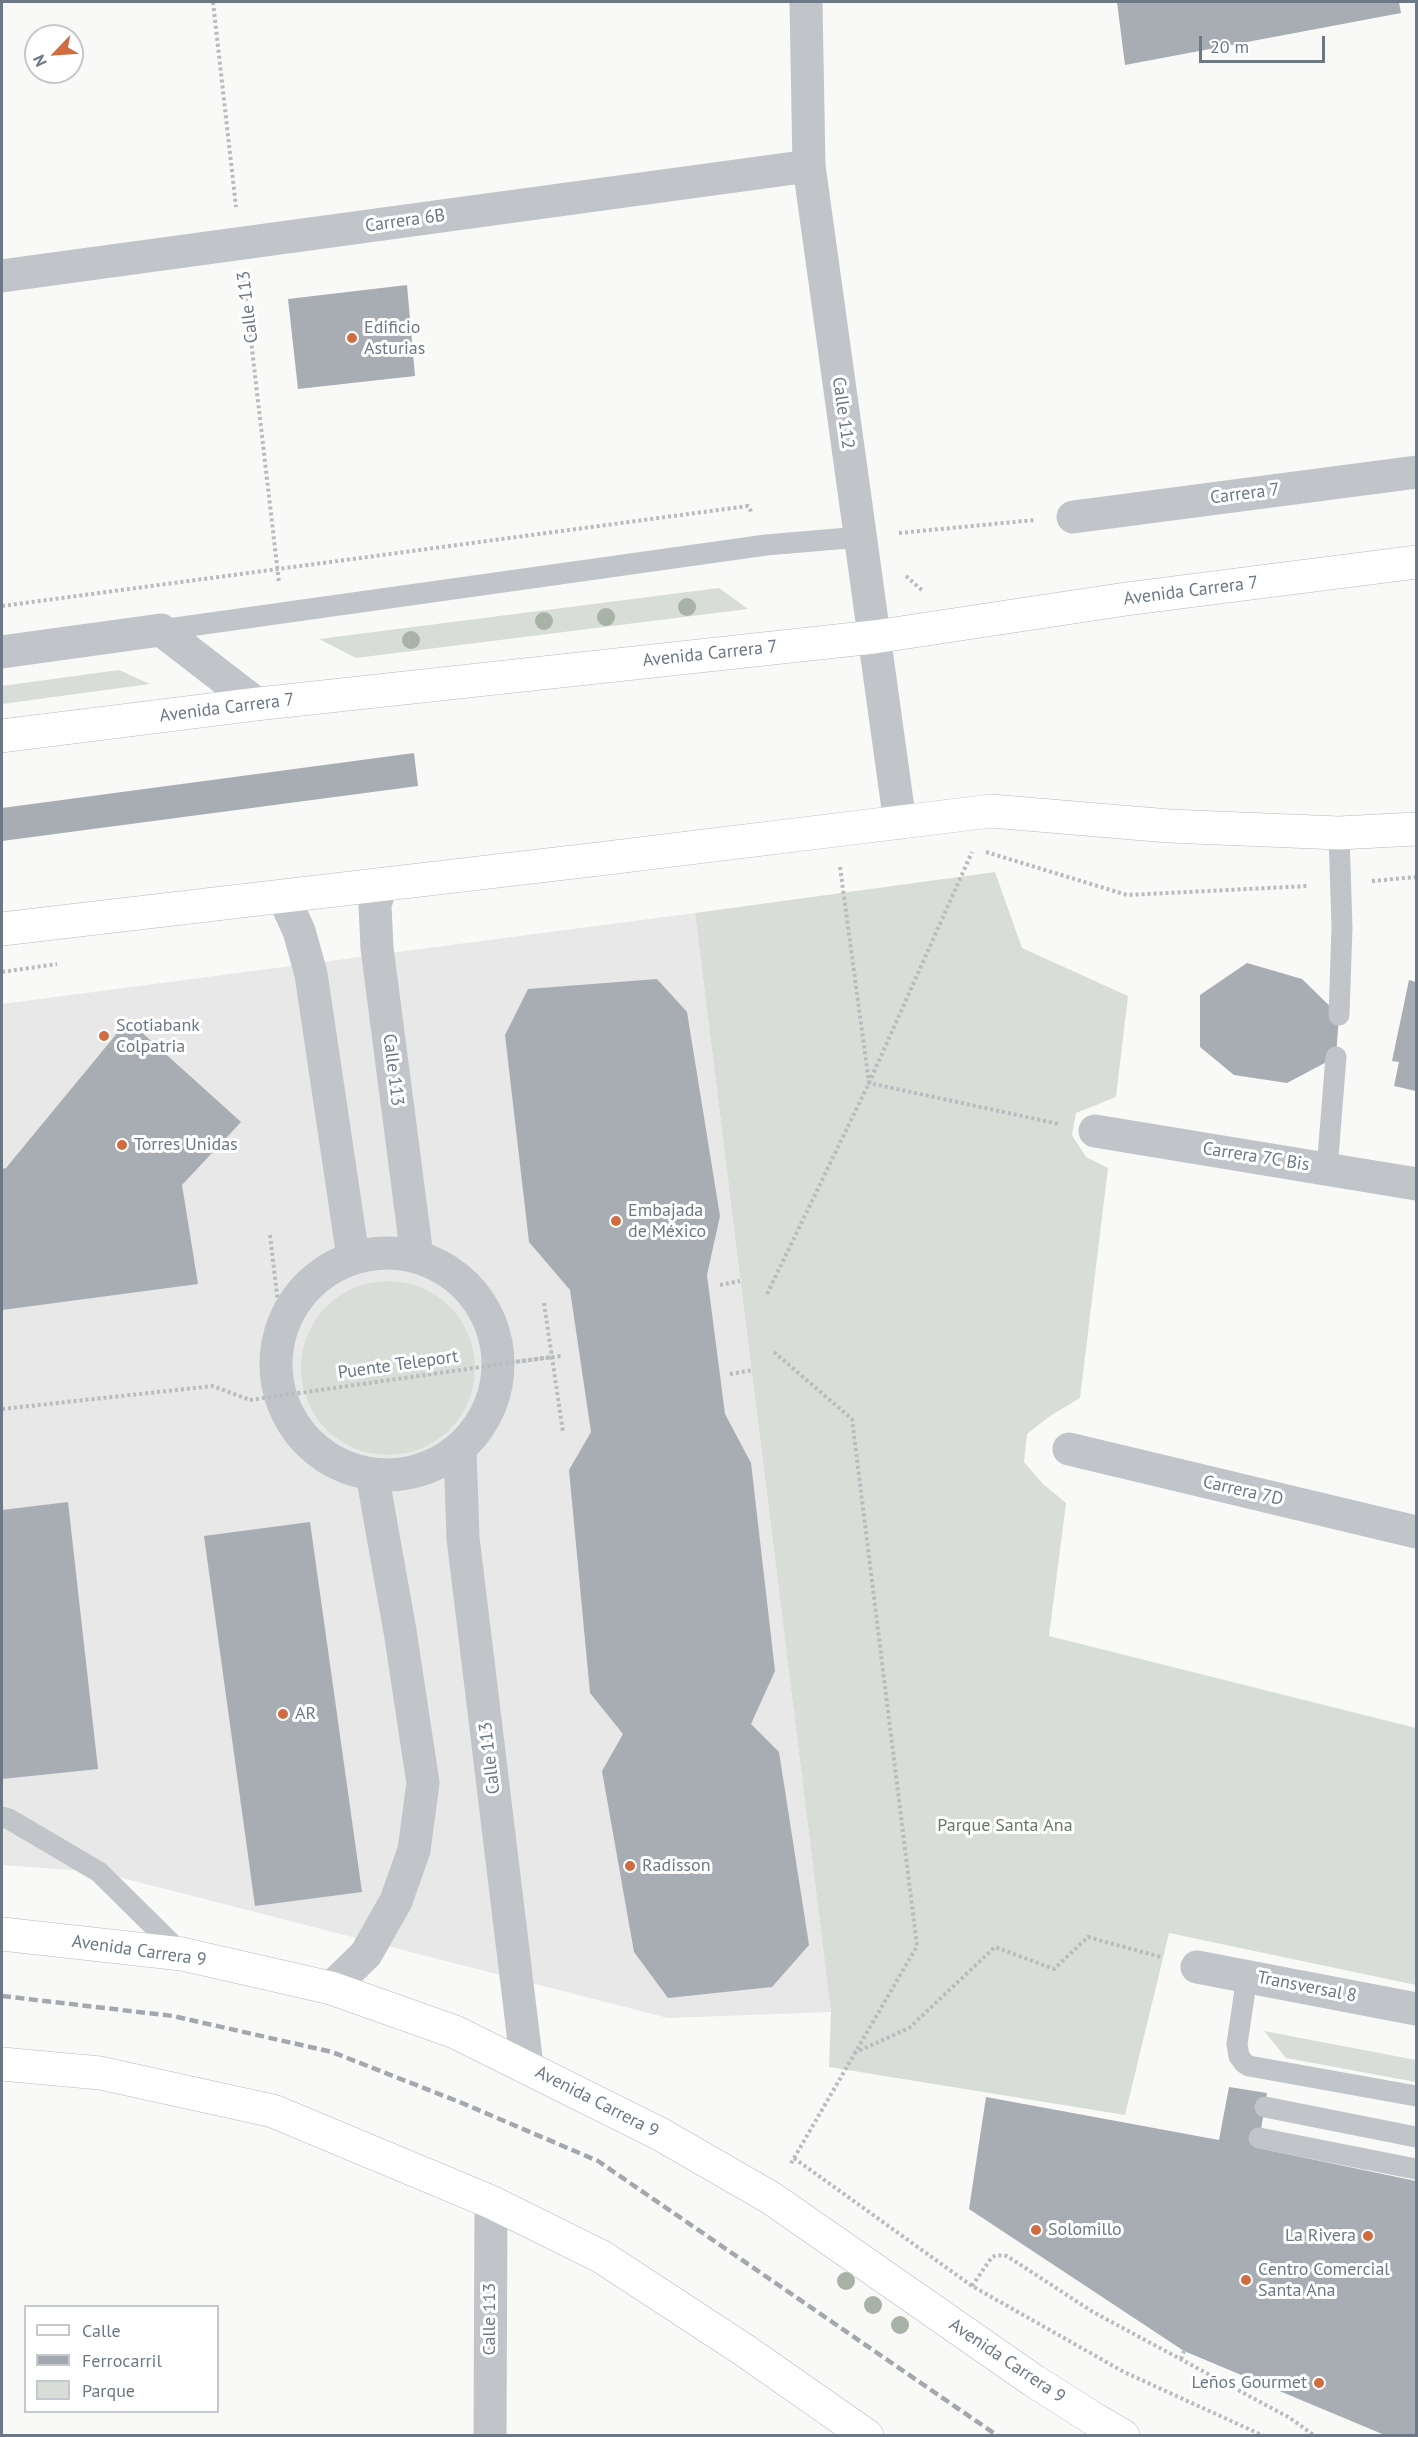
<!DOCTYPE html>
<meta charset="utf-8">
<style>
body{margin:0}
#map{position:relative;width:1418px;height:2437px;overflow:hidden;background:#f9f9f7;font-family:"PT Sans",sans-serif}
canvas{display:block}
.frame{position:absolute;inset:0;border:3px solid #6c7885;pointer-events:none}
.legend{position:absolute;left:24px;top:2305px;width:195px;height:108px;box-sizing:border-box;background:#fff;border:2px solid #c4c9ce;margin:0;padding:8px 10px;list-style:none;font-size:18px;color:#6c7885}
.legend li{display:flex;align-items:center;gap:12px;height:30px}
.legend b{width:30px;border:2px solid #c4c9ce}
.north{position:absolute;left:24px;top:24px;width:60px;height:60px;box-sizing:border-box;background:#fff;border:2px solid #c4c9ce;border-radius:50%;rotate:245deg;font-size:16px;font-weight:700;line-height:24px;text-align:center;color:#6c7885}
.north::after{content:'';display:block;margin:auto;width:21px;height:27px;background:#d06c40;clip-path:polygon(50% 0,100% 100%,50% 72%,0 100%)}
.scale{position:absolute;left:1199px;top:36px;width:126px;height:27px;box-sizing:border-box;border:3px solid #6c7885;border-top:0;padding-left:8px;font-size:18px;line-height:21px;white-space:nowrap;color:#6c7885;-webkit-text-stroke:4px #fff;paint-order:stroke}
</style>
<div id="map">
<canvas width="1418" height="2437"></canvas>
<div class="frame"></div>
<ul class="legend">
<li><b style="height:8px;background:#fff"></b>Calle</li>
<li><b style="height:8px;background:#a3a8ae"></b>Ferrocarril</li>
<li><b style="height:16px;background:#d9ddd7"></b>Parque</li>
</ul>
<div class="north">N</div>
<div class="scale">20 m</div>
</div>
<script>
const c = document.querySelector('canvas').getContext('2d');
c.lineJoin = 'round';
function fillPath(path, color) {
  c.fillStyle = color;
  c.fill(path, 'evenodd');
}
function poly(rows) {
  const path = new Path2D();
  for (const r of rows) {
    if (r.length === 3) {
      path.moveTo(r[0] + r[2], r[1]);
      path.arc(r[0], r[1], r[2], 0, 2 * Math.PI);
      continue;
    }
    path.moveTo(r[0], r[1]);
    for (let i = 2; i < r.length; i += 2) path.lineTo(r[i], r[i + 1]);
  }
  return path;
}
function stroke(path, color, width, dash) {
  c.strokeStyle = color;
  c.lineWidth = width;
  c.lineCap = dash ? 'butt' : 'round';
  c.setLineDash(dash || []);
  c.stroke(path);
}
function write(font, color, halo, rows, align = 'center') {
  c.font = font + ' "PT Sans",sans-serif';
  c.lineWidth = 6;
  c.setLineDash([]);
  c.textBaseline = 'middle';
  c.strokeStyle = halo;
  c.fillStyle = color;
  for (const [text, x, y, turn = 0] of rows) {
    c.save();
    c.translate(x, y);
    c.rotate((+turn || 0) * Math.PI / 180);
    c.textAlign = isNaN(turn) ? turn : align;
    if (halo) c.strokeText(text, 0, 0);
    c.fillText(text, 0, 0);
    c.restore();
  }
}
fillPath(poly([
 [695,913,831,2012,668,2018,99,1872,2,1865,2,1004]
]), '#e7e8e7');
fillPath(poly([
 [719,588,748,609,356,658,319,639],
 [119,670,150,684,2,704,2,686],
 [995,872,1022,948,1128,996,1116,1097,1076,1113,1072,1135,1086,1157,1108,1168,1080,1398,1050,1416,1027,1434,1024,1462,1043,1484,1066,1503,1049,1636,1416,1728,1416,1985,1169,1933,1125,2115,829,2067,831,2012,695,913],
 [388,1368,87],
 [1264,2031,1416,2060,1416,2082,1286,2058]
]), '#d9ddd7');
fillPath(poly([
 [1117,2,1399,2,1401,13,1125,65],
 [407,285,415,376,298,389,288,299],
 [414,753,418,786,2,841,2,808],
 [1247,963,1302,979,1339,1015,1336,1057,1287,1083,1234,1075,1200,1047,1200,995],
 [657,979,687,1012,720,1216,707,1275,725,1414,751,1463,775,1671,751,1724,779,1752,809,1945,772,1987,668,1998,634,1952,602,1771,623,1734,590,1693,569,1470,591,1432,570,1290,529,1242,505,1035,528,989],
 [1409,980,1416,982,1416,1091,1394,1086,1399,1062,1392,1061],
 [128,1020,241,1122,182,1185,198,1284,2,1310,2,1169,6,1168],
 [68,1502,98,1769,2,1779,2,1510],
 [310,1522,362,1892,255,1906,204,1536],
 [1229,2087,1267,2093,1258,2148,1416,2181,1416,2436,1387,2436,1184,2351,969,2209,986,2097,1219,2140]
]), '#a7adb3');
const primary = poly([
 [2,736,257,704,874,637,1126,599,1416,562],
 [2,929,599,859,991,811,1169,826,1339,833,1416,829],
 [2,1934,182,1954,331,1988,455,2032,660,2134,771,2198,1034,2381,1094,2419,1123,2436],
 [2,2064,100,2073,273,2111,491,2202,602,2257,744,2350,867,2436]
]);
stroke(primary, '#b5b8bc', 34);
stroke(poly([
 [213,2,236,207],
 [244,280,279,583],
 [899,533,1035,520],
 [906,576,923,591],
 [2,606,748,506,752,513],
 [986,852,1127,895,1308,886],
 [840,867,869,1083,1059,1124],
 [1372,881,1416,877],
 [2,972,57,964],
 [270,1235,281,1328],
 [720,1285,740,1281],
 [767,1294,869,1083,972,852],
 [774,1352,852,1419,917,1946,790,2165],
 [498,1364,561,1356],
 [730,1374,753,1370],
 [2,1409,213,1386,250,1400],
 [854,2053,909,2028,995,1947,1054,1969,1088,1937,1161,1957],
 [794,2158,972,2286,1124,2372,1264,2436],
 [972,2286,992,2257,997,2255,1007,2256,1093,2312,1290,2418,1315,2436],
 [1181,2359,1184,2351]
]), '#b9bcbf', 4, [3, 3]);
stroke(poly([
 [161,630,766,545,860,537],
 [1339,833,1342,928,1339,1015],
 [1327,1169,1336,1057],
 [2,1817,9,1819,99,1872,182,1954],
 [1247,1976,1237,2044,1239,2056,1244,2063,1249,2066,1416,2096],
 [1265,2107,1416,2137],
 [1259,2138,1416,2169]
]), '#c1c4c8', 21);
stroke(poly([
 [806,2,809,166,900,823],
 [2,276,809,166],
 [1073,517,1416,472],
 [2,652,161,630,257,704],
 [381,885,375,905,377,948,417,1256],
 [283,896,299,931,311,974,353,1257],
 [1095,1131,1416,1184],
 [387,1364,111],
 [460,1448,463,1538,527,2066],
 [1069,1449,1416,1532],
 [1197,1967,1416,2009],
 [331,1988,366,1954,396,1901,414,1850,423,1783,400,1631,372,1474],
 [490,2436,491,2202]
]), '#c1c4c8', 33);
stroke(primary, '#fff', 33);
stroke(poly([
 [2,1996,173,2016,332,2052,462,2103,598,2161,998,2436]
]), '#a3a8ae', 4.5, [9, 4.5]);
stroke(poly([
 [544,1303,563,1432],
 [250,1400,551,1357]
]), '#b9bcbf', 4, [3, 3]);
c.fillStyle = '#a9b2a7';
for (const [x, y] of [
 [687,607],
 [606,617],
 [544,621],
 [411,640],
 [846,2281],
 [873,2305],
 [900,2325]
]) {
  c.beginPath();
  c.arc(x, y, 9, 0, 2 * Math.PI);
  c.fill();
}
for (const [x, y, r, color] of [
 [352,338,6,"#d06c40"],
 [104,1036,6,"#d06c40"],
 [122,1145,6,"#d06c40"],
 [616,1221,6,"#d06c40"],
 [283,1714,6,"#d06c40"],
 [630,1866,6,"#d06c40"],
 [1036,2230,6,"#d06c40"],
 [1368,2236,6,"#d06c40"],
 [1246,2280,6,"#d06c40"],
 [1319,2383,6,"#d06c40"]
]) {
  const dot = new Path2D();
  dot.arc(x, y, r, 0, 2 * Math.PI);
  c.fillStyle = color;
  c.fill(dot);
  stroke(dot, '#fff', 2);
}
write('18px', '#6c7885', '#fff', [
 ["Carrera 6B",405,221,-8],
 ["Calle 113",248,307,-97],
 ["Calle 112",843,413,82],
 ["Carrera 7",1245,494,-7],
 ["Avenida Carrera 7",1191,591,-7],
 ["Avenida Carrera 7",710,654,-6],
 ["Avenida Carrera 7",227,708,-7],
 ["Calle 113",393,1070,83],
 ["Carrera 7C Bis",1256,1157,9],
 ["Puente Teleport",398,1365,-8],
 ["Carrera 7D",1243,1491,13],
 ["Calle 113",490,1758,-97],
 ["Avenida Carrera 9",139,1951,8],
 ["Transversal 8",1307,1987,11],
 ["Avenida Carrera 9",597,2102,27],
 ["Calle 113",490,2319,-90],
 ["Avenida Carrera 9",1007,2361,34]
]);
write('18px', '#6c7885', '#fff', [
 ["Edificio",364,328],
 ["Asturias",364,349],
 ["Scotiabank",116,1026],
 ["Colpatria",116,1047],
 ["Torres Unidas",134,1145],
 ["Embajada",628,1211],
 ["de México",628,1232],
 ["AR",295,1714],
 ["Radisson",642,1866],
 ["Solomillo",1048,2230],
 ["La Rivera",1356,2236,"right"],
 ["Centro Comercial",1258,2270],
 ["Santa Ana",1258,2291],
 ["Leños Gourmet",1307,2383,"right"]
], 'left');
write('18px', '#677766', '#fff', [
 ["Parque Santa Ana",1005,1826]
]);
</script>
